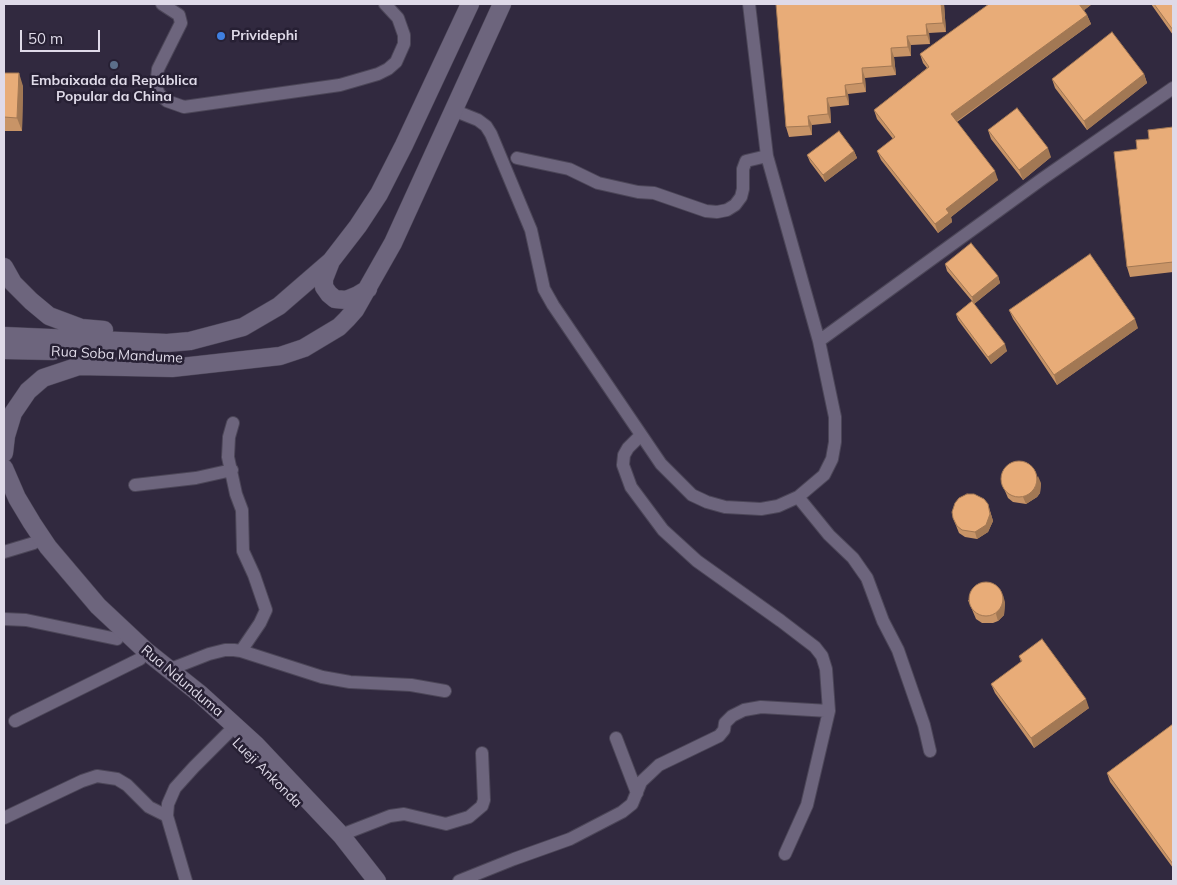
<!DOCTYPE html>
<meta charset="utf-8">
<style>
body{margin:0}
#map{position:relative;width:1177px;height:885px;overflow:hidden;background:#31293f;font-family:Mulish,sans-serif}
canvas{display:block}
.frame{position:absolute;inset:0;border:5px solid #dfdae8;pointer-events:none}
.scale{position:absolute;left:20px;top:30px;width:80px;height:22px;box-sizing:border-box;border:2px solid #dfdae8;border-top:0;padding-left:6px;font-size:15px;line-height:18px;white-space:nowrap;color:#dfdae8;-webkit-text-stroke:4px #272034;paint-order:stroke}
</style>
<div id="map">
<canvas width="1177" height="885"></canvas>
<div class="frame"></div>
<div class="scale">50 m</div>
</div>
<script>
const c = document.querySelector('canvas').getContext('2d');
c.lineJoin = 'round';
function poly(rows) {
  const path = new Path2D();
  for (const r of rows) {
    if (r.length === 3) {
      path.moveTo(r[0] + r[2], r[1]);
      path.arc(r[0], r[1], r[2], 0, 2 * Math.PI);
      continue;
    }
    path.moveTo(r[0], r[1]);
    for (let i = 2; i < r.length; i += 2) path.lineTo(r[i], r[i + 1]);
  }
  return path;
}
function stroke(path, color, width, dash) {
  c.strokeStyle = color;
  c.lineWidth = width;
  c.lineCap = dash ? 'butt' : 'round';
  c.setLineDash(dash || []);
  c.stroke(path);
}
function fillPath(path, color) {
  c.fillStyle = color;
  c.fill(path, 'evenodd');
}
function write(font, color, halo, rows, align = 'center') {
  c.font = font + ' Mulish,sans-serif';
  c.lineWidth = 5;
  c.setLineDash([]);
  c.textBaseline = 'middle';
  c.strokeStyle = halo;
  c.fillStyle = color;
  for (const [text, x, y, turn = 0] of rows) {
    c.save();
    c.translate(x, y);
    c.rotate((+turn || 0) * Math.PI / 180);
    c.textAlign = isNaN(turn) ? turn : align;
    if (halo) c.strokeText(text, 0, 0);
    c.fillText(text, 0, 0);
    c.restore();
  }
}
const minor = poly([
 [162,4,179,15,181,23,158,69,156,86,159,94,167,101,184,107,340,85,378,74,388,69,396,62,404,44,404,35,398,18,385,4],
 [749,4,767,156,819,341],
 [453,110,478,120,486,126,491,134,531,230,544,289,553,305,661,464,692,495,707,502,725,507,761,509,778,506,798,497,824,475,832,459,835,442,835,417,819,341,1042,179,1173,88],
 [517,158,569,169,598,183,638,192,654,193,706,211,717,212,727,210,735,205,741,197,743,189,743,169,746,161,767,156],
 [233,423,229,437,228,457,236,494,242,510,243,551,254,575,266,610,260,623,241,651],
 [641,435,628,448,624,455,623,465,631,487,663,530,697,561,781,621,815,647,822,656,826,669,829,711,807,805,785,854],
 [135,485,196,478,232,470],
 [798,497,829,535,853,558,867,578,883,621,898,650,924,725,930,751],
 [4,552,34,543],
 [4,619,26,620,117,639],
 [168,670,209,654,225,650,234,650,241,651,322,677,350,682,411,685,445,691],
 [15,721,140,659],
 [616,738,637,793],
 [4,818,82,781,97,776,117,779,127,785,149,807,167,816],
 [341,835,390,816,404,814,446,824,469,817,482,806,484,800,482,753],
 [186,881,167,816,168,804,175,788,194,767,228,733],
 [459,881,514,859,570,839,622,812,632,804,641,782,659,765,719,736,724,730,725,723,732,716,744,710,761,707,829,711]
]);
const secondary = poly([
 [331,261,324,279,324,287,329,294,335,299,346,300,358,295,368,289],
 [4,267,13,283,31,301,49,316,81,328,104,330],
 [4,336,167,343,190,341,243,327,279,306,331,261,358,226,379,194,404,145,470,4],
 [4,350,53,351],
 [4,453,6,436,13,413,28,391,43,378,79,366,172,368,280,356,304,348,339,327,347,319,355,310,393,243,502,4],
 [4,468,17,498,32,523,48,547,98,606,146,651,200,694,256,745,341,835,377,881]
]);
stroke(minor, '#4c4658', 14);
stroke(secondary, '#4c4658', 19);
stroke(minor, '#6d657d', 12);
stroke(secondary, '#6d657d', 18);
fillPath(poly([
 [944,4,946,32,929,33,930,44,911,45,911,56,894,57,896,75,865,78,866,92,848,94,849,105,830,107,831,123,812,125,812,135,789,137,786,127],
 [989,4,1092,4,1084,10,1087,15,1091,24,957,122,998,180,951,217,952,222,938,233,881,160,877,151,893,139,877,119,874,110,927,68,923,63,920,54],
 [1151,4,1173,4,1173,35],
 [4,73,23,86,22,131,4,131],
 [1144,74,1147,83,1087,130,1055,88,1052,79],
 [1173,127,1173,272,1130,277,1127,267,1137,149,1149,139],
 [988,130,1051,157,1023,180,991,139],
 [854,151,857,158,825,182,810,162,807,155],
 [945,264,998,276,1000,283,974,304,1007,351,991,364,958,320,956,314,972,301,947,271],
 [1009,310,1138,328,1057,385,1013,319],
 [1041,483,1040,493,1037,497,1026,504,1013,502,1008,498,1002,484],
 [990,511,993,521,988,532,977,539,965,537,959,533,953,518],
 [968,600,1005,602,1004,615,998,621,993,623,982,623,976,619],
 [1019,656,1089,708,1034,748,995,693,991,684,1021,662],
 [1173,724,1173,868,1110,782,1107,773]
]), '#c89467');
fillPath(poly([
 [941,4,944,4,946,32,943,23],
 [1079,4,1092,4,1082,12],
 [1087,15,1091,24,954,123,951,114],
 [926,24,929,33,930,44,927,35],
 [907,36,911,45,911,56,908,47],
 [891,48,894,57,896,75,892,66],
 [862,68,865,78,866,92,863,83],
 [19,73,23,86,22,131,17,118],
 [1144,74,1147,83,1087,130,1084,121],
 [845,85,848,94,849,105,846,96],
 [827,98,830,107,831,123,828,114],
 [808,116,812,125,812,135,809,126],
 [1048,148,1051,157,1023,180,1019,170],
 [854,151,857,158,825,182,823,175],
 [995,171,998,180,951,217,952,222,938,233,935,224,946,209],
 [998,276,1000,283,974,304,972,297],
 [1135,319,1138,328,1057,385,1054,375],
 [1005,344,1007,351,991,364,988,357],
 [1038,476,1041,483,1040,493,1037,497,1026,504,1023,497],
 [988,504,993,521,988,532,977,539,975,532],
 [1003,595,1005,602,1004,615,998,621,996,614],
 [1086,699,1089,708,1034,748,1031,738]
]), '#a27854');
const building = poly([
 [776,4,941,4,943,23,926,24,927,35,907,36,908,47,891,48,892,66,862,68,863,83,845,85,846,96,827,98,828,114,808,116,809,126,786,127,776,4],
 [989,4,1079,4,1087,15,951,114,995,171,946,209,949,213,935,224,877,151,895,137,874,110,929,67,920,54,989,4],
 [1154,4,1173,4,1173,30,1154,4],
 [1112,32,1144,74,1084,121,1052,79,1112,32],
 [4,73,19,73,17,118,4,117,4,73],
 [1017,108,1048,148,1019,170,988,130,1017,108],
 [1173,127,1173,262,1127,267,1114,152,1137,149,1136,140,1149,139,1148,130,1173,127],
 [839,131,854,151,823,175,807,155,839,131],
 [971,243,998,276,972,297,945,264,971,243],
 [1090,254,1135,319,1054,375,1009,310,1090,254],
 [972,301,1005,344,988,357,956,314,972,301],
 [1019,479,18],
 [967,494,974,494,984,499,988,504,990,514,986,525,975,532,962,530,957,526,953,518,952,512,955,503,959,498,967,494],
 [986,599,17],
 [1042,639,1086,699,1031,738,991,684,1022,661,1019,656,1042,639],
 [1173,724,1173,864,1107,773,1173,724]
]);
fillPath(building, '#e8ac78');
stroke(building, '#a27854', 1);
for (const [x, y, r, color] of [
 [221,36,5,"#3f7fe0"],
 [114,65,5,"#5c6f8a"]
]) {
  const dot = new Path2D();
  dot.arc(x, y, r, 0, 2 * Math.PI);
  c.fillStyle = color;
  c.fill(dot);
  stroke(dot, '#272034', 2);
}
write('bold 14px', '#dfdae8', '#272034', [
 ["Prividephi",231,36],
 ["Embaixada da República",114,81,"center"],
 ["Popular da China",114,97,"center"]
], 'left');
write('14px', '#dfdae8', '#272034', [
 ["Rua Soba Mandume",117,355,3],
 ["Rua Ndunduma",182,681,40],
 ["Lueji Ankonda",267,773,45]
]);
</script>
